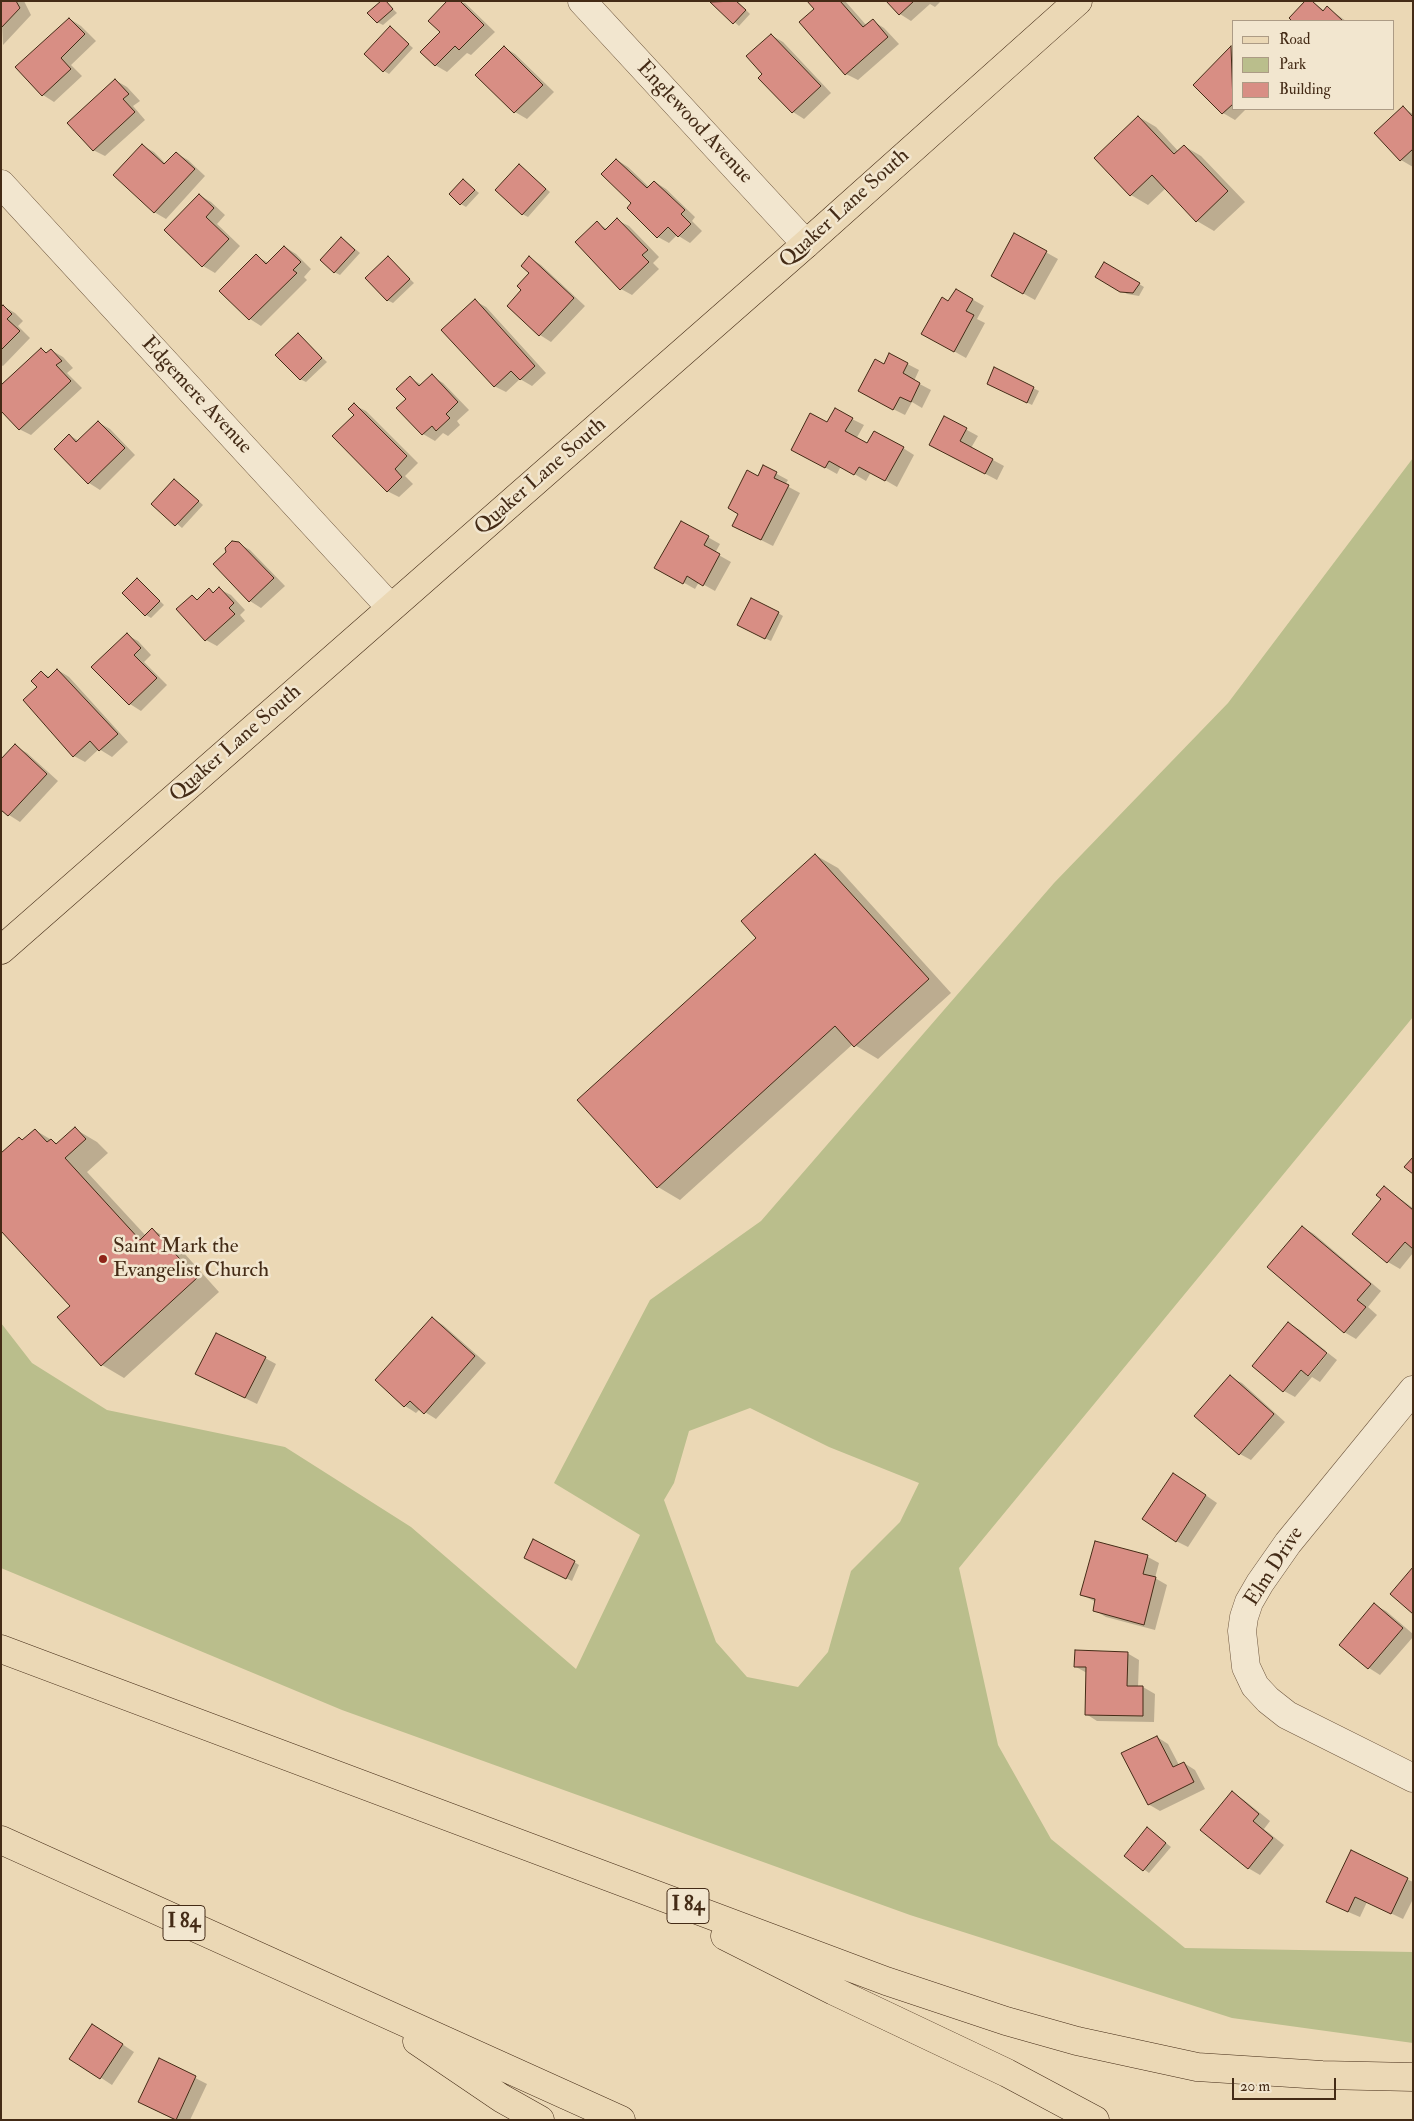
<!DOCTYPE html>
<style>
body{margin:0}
#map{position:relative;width:1414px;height:2121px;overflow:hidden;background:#ebd8b5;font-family:"IM FELL Double Pica",serif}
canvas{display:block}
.frame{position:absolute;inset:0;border:2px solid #442b16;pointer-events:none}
.legend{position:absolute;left:1232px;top:20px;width:162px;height:90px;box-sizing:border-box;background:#f2e6cf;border:1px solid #ac9b85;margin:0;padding:6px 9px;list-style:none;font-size:15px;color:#442b16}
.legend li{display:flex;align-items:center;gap:10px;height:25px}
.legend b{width:25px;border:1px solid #ac9b85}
.scale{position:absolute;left:1232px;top:2078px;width:104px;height:22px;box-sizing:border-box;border:2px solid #442b16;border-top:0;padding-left:6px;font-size:15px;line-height:18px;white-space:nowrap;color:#442b16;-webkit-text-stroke:4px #f2e6cf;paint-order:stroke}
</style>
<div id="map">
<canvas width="1414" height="2121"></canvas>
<div class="frame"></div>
<ul class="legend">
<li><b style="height:6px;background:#ebd8b5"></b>Road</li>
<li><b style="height:14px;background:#babe8c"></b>Park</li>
<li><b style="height:14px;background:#d88e84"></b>Building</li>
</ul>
<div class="scale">20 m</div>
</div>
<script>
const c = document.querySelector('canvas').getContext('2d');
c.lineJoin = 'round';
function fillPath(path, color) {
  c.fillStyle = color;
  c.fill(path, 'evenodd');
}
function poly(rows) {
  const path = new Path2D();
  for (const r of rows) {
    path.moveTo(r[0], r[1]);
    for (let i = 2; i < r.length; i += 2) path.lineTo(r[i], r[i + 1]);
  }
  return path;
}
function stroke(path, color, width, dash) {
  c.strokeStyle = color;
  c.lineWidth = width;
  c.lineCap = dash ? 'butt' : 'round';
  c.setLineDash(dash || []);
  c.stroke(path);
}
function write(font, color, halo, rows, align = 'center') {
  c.font = font + ' "IM FELL Double Pica",serif';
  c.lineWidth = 5;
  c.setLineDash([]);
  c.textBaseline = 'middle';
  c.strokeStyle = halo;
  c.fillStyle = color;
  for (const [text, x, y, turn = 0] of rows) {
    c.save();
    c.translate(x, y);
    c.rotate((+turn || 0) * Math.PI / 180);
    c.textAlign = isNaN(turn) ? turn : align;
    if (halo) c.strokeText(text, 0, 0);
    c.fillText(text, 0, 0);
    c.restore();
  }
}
fillPath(poly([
 [1413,458,1413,1017,959,1568,998,1745,1051,1839,1185,1948,1413,1952,1413,2043,1232,2018,910,1915,342,1710,1,1568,1,1323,32,1363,107,1410,285,1447,411,1527,576,1669,640,1535,554,1483,650,1300,761,1221,1054,883,1228,703],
 [750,1408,829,1447,919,1483,900,1522,851,1571,828,1652,798,1687,747,1677,716,1642,664,1500,674,1483,689,1431]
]), '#babe8c');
fillPath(poly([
 [1,1,24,1,31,15,3,45],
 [385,1,397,13,383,25,377,22],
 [449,1,465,3,495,32,471,55,467,53,447,72,435,65],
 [737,1,750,14,739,26,712,2],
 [809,1,845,1,867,26,873,21,884,28,899,44,858,80,846,74,816,9],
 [887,1,941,1,935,7,930,4,911,21,900,14],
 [1311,1,1325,11,1328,8,1346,21,1294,21,1290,18],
 [70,19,81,26,96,41,71,65,82,76,54,102,43,95],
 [390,28,413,48,389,74,384,71],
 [771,35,783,42,831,93,804,119,793,112],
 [504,47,515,54,554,92,527,119,515,112,477,75],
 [1231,48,1233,109,1246,109,1235,120,1223,113,1194,85],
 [115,80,127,87,140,101,133,106,145,120,105,156,93,150],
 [1403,108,1413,114,1413,167,1401,160,1376,133],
 [1139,117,1156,127,1179,152,1184,146,1201,156,1245,202,1214,231,1197,221,1166,188,1148,205,1131,195],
 [143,146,154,152,166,164,176,153,188,160,205,176,166,219,154,212],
 [617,160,628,167,649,187,655,182,666,189,695,217,692,221,702,231,690,243,677,235,669,243,658,237,633,203],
 [520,166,550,192,528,217,522,214],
 [463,180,479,193,466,207,461,204],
 [199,195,211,202,225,215,217,224,240,246,215,273,203,266,166,230],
 [617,220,629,226,659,257,653,263,659,269,632,295,621,289,597,223,607,229],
 [1015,235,1058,259,1035,300,992,276],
 [342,238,360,253,340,275,334,272],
 [285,247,296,254,311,269,304,277,307,280,261,326,250,319,221,291,256,256,269,263],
 [388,258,414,283,393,303,387,300],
 [530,258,541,265,585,306,551,342,540,335,523,290,530,273],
 [1104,263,1144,287,1139,296,1127,294,1096,276],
 [956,290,984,306,977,319,985,323,966,358,923,334,949,302],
 [475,301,486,307,546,373,532,386,520,379,506,392,494,386],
 [3,306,15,313,23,321,18,326,30,338,3,366,1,365,1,308],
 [298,335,327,362,306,382,300,379],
 [41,350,48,353,51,350,63,357,73,368,67,373,82,388,31,435,19,429],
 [890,355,919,370,914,381,931,390,922,408,912,402,905,415,871,398],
 [995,369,1039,391,1032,405,994,386],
 [432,376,443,383,469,410,457,421,460,425,448,436,443,433,435,441,423,434,398,408,408,399,410,378,422,385],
 [354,405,366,411,418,463,405,476,413,484,399,497,387,491,356,415],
 [945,418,978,436,971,448,1004,466,997,480,942,451],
 [852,419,864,425,856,439,868,445,903,448,914,455,897,487,871,472,866,481,841,466,837,474,792,449],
 [98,422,110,429,135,455,100,490,89,483,55,449,69,435,79,441],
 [764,467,788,480,785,485,800,493,773,546,745,532,758,477],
 [175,480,203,505,182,528,153,503],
 [681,522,720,544,715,553,731,562,715,591,699,582,695,589,656,567],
 [238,543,250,550,285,586,261,608,250,601],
 [137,579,164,605,151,618,146,615],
 [219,589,231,595,245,610,240,615,245,621,217,646,206,640,192,597,198,600,209,590,214,593],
 [778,613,783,616,771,641,744,628],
 [127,635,138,641,151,655,144,662,167,685,141,711,130,704,93,667],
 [58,670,69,677,128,742,112,757,99,749,85,762,74,756,39,687,42,673,50,677],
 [15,746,27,753,58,781,20,822,9,815],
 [815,855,838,868,951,993,878,1059,853,1044,680,1200,658,1187,757,938],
 [75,1129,97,1142,108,1153,87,1172,146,1236,153,1230,175,1243,219,1292,124,1378,102,1365,71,1307,20,1138,23,1140,35,1130,58,1144],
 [1384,1187,1413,1208,1413,1253,1400,1269,1388,1262,1354,1233,1383,1199],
 [1302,1227,1314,1234,1381,1291,1368,1307,1377,1315,1356,1339,1344,1332],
 [432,1318,443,1325,486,1363,436,1419,420,1409,416,1413,405,1406],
 [1288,1323,1300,1330,1326,1351,1306,1376,1309,1376,1328,1353,1337,1360,1320,1382,1312,1377,1295,1397,1284,1391],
 [265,1358,276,1364,257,1404,208,1380],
 [1230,1377,1242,1383,1285,1422,1251,1460,1240,1454],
 [1185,1481,1217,1503,1188,1547,1176,1541],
 [1096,1543,1148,1557,1159,1563,1155,1578,1167,1585,1155,1630,1106,1617,1094,1610,1096,1602,1082,1595],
 [530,1560,574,1562,579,1565,572,1581],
 [1375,1605,1386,1611,1413,1634,1413,1637,1380,1675,1369,1668,1341,1644],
 [1127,1653,1139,1660,1138,1687,1143,1687,1155,1694,1154,1722,1097,1721,1086,1714,1087,1673,1076,1667],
 [1157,1737,1168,1744,1179,1765,1184,1763,1195,1770,1205,1789,1160,1811,1148,1804],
 [1232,1793,1244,1800,1270,1821,1264,1829,1284,1845,1260,1875,1248,1868],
 [1152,1832,1171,1847,1149,1873,1126,1856],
 [1351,1852,1413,1882,1413,1899,1403,1919,1367,1902,1360,1917,1339,1908],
 [104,2032,134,2052,112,2085,71,2058],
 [160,2060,207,2084,190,2120,175,2120,151,2108]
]), '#0003');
const building = poly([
 [1,1,16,1,20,8,1,28,1,1],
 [381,1,386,1,393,9,377,23,367,13,381,1],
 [447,1,460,1,484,25,459,50,455,46,435,66,420,52,440,32,428,21,447,1],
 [736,1,746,10,733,24,710,2,736,1],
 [807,1,840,1,863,27,873,19,888,37,845,75,799,22,814,9,807,1],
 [886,1,914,1,899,15,886,1],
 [1305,1,1312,1,1323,11,1327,6,1343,21,1292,21,1289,18,1305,1],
 [69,18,85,34,61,58,71,69,42,96,15,67,69,18],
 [390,26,409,44,383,72,364,54,390,26],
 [771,34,821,86,792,113,758,78,762,74,746,56,771,34],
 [504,46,543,85,514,113,475,75,504,46],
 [1231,46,1233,104,1222,114,1193,85,1231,46],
 [115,79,129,94,123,99,135,112,93,151,67,123,115,79],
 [1403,106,1413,117,1413,149,1400,161,1374,133,1403,106],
 [1138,116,1174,154,1184,145,1228,191,1196,222,1152,175,1130,196,1094,158,1138,116],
 [142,144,164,164,176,152,195,169,154,213,113,175,142,144],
 [616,159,647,188,654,181,685,210,681,214,691,224,678,237,668,227,657,238,627,208,631,203,601,174,616,159],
 [519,164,546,189,522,215,495,190,519,164],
 [463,179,475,190,460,205,449,194,463,179],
 [199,194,214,208,206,217,229,239,202,267,164,230,199,194],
 [617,218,648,250,642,255,649,262,620,290,575,242,597,221,605,230,617,218],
 [1014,233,1047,251,1023,294,991,276,1014,233],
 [341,237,355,250,334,273,320,260,341,237],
 [284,246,301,262,293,270,297,273,249,320,219,291,256,254,266,264,284,246],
 [388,256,410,279,387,301,365,278,388,256],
 [529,256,574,298,539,336,507,306,521,290,517,286,529,273,521,266,529,256],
 [1104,262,1140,283,1133,293,1120,292,1095,277,1104,262],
 [956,289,973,299,966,311,974,315,954,352,921,334,942,297,948,301,956,289],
 [475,299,535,366,520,380,511,371,494,387,441,330,475,299],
 [3,305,12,314,7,319,20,331,1,350,1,307,3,305],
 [298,333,322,358,300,380,275,355,298,333],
 [41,348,46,353,51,349,62,361,56,365,71,381,19,430,1,411,1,385,41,348],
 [889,353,908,363,903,373,920,383,911,402,900,397,893,410,858,391,875,359,884,364,889,353],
 [994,367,1034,387,1027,403,987,384,994,367],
 [432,374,458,402,446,414,450,418,436,431,432,426,422,435,396,408,406,399,396,389,410,376,419,386,432,374],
 [354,403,407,456,395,469,402,477,387,492,332,436,354,415,348,409,354,403],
 [835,408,853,418,845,431,867,443,874,431,904,447,885,481,859,467,854,475,829,461,825,468,791,450,810,413,827,422,835,408],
 [944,416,967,428,960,441,993,459,985,474,929,445,944,416],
 [98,421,125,448,88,484,54,449,69,434,76,442,98,421],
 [763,465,777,472,774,478,789,485,761,540,732,526,738,514,728,508,747,470,758,476,763,465],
 [174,479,199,501,175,526,151,504,174,479],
 [681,521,709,536,704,545,720,554,703,586,687,576,683,584,654,568,681,521],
 [232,541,239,542,274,578,249,602,213,564,226,552,225,548,232,541],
 [137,578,160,601,145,616,122,593,137,578],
 [219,587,234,603,229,608,235,614,205,641,176,609,192,595,197,600,209,588,213,593,219,587],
 [751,598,779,612,765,639,737,625,751,598],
 [127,633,141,648,134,655,157,678,129,705,91,667,127,633],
 [57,669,118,734,99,751,90,741,73,757,23,700,37,687,31,681,41,671,48,678,57,669],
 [15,744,47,774,8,816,1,810,1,759,15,744],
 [815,854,929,979,854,1047,835,1026,657,1188,577,1100,756,938,741,921,815,854],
 [75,1127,86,1139,65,1158,140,1240,152,1228,197,1278,101,1366,57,1317,70,1306,1,1231,1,1153,19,1137,22,1140,35,1129,47,1142,51,1139,56,1144,75,1127],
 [1413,1157,1413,1174,1404,1167,1413,1157],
 [1384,1186,1413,1210,1413,1249,1405,1242,1387,1263,1352,1234,1381,1199,1376,1195,1384,1186],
 [1302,1226,1371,1284,1357,1300,1366,1307,1344,1333,1267,1267,1302,1226],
 [432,1317,475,1356,424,1414,410,1401,404,1407,375,1380,432,1317],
 [1288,1322,1327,1353,1308,1376,1301,1370,1283,1392,1252,1366,1288,1322],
 [216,1333,266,1357,245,1398,195,1374,216,1333],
 [1230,1375,1274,1414,1239,1455,1194,1416,1230,1375],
 [1173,1473,1206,1495,1176,1542,1142,1519,1173,1473],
 [533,1539,575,1561,566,1579,524,1558,533,1539],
 [1095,1541,1148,1555,1143,1574,1156,1577,1144,1625,1093,1611,1095,1599,1080,1595,1095,1541],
 [1413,1567,1413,1614,1390,1594,1413,1567],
 [1374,1603,1403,1628,1368,1669,1339,1645,1374,1603],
 [1075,1650,1128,1652,1127,1686,1143,1686,1143,1716,1085,1715,1086,1667,1074,1667,1075,1650],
 [1157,1736,1173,1767,1184,1762,1194,1782,1148,1805,1121,1753,1157,1736],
 [1232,1791,1259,1814,1253,1821,1273,1838,1248,1869,1200,1830,1232,1791],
 [1147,1827,1166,1843,1143,1871,1124,1856,1147,1827],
 [1351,1850,1408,1878,1391,1914,1355,1897,1348,1912,1326,1902,1351,1850],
 [92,2024,123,2044,100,2079,69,2059,92,2024],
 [159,2058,196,2076,176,2120,138,2102,159,2058]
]);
fillPath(building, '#d88e84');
stroke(building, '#442b16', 1);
const minor = poly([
 [582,1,806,244],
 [1,184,390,607],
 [1413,1390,1288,1543,1260,1583,1249,1602,1244,1617,1242,1631,1246,1667,1255,1686,1268,1700,1287,1715,1413,1778]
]);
const major = poly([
 [1,950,806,244,1078,1]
]);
const highway = poly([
 [1,1649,886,1981,1006,2021,1077,2041,1197,2067,1322,2075,1413,2077],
 [1,1840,621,2120],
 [725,1936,834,1991,1007,2073,1095,2120],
 [417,2041,501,2098,540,2120]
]);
stroke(minor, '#6e563e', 29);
stroke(major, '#442b16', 29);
stroke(highway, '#442b16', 29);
stroke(minor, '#f2e6cf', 28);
stroke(major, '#ebd8b5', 28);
stroke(highway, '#ebd8b5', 28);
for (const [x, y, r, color] of [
 [103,1259,5,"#8f2418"]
]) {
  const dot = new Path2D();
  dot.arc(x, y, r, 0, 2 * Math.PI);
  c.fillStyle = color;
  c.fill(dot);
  stroke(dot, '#f2e6cf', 2);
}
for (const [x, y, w] of [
 [688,1906,42],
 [184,1923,42]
]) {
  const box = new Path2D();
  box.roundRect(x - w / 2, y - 17.5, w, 35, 4);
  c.fillStyle = '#f2e6cf';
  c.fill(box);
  stroke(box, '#442b16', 1);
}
write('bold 20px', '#442b16', null, [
 ["I 84",688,1906],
 ["I 84",184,1923]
]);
write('21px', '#442b16', '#f2e6cf', [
 ["Englewood Avenue",694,123,47],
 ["Quaker Lane South",845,209,-42],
 ["Edgemere Avenue",196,396,47],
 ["Quaker Lane South",541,477,-41],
 ["Quaker Lane South",236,744,-41],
 ["Elm Drive",1275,1567,-57]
]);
write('21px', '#442b16', '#f2e6cf', [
 ["Saint Mark the",113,1247],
 ["Evangelist Church",113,1271]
], 'left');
</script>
